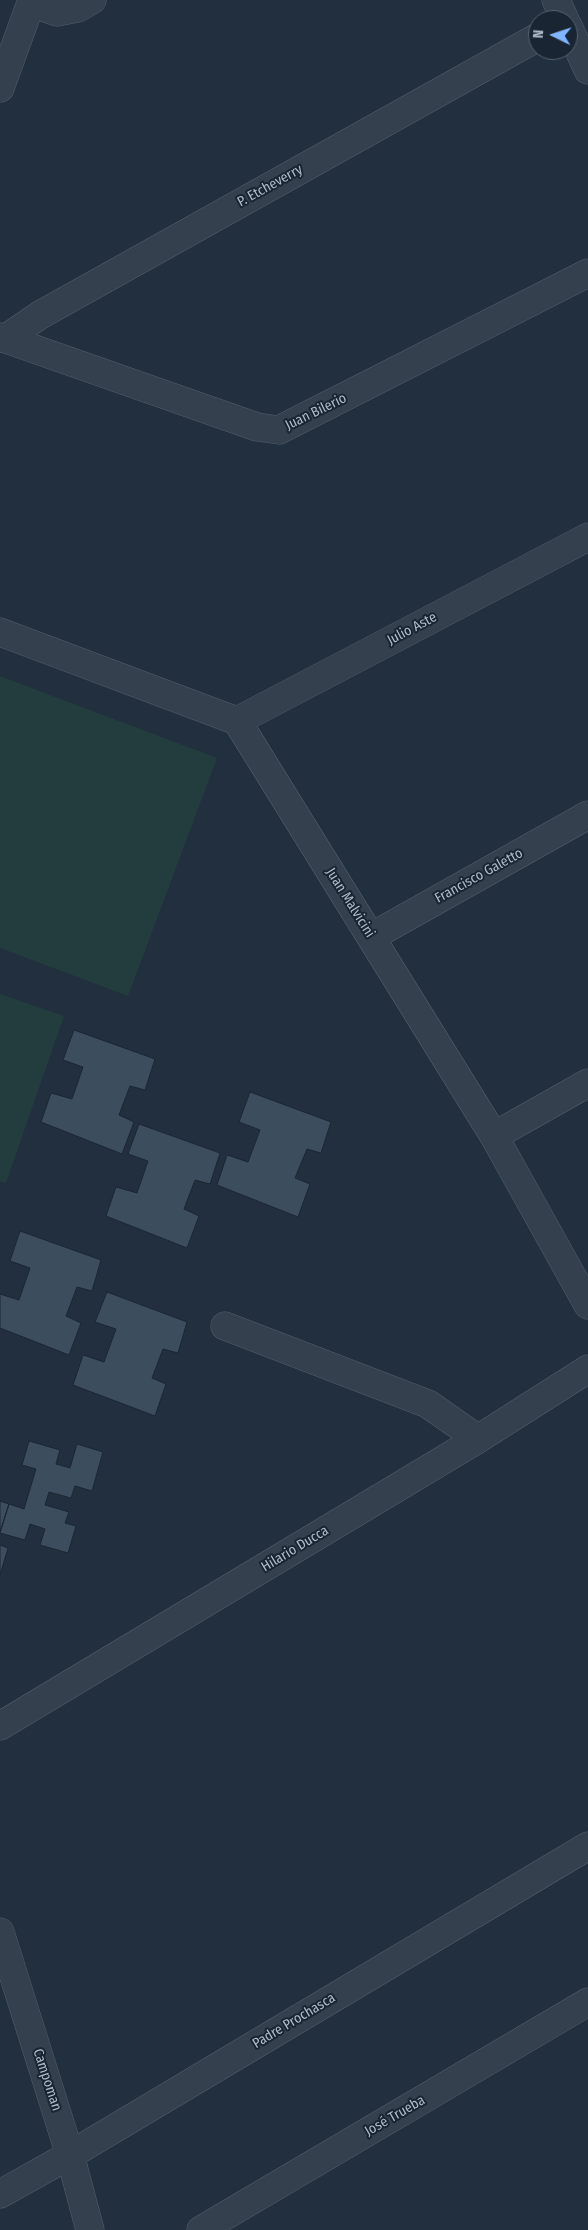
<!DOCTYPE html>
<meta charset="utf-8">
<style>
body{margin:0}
#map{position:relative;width:588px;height:2230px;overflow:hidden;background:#212f3e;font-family:"Fira Sans Condensed",sans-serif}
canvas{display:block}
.north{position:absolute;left:528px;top:10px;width:50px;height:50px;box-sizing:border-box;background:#1a2533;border:1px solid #56616f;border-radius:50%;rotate:274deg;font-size:14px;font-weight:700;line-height:20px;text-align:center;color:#b0bbca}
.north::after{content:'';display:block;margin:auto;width:18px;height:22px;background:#80b6ff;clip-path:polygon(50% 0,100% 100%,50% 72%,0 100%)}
</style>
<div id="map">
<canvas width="588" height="2230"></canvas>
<div class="north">N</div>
</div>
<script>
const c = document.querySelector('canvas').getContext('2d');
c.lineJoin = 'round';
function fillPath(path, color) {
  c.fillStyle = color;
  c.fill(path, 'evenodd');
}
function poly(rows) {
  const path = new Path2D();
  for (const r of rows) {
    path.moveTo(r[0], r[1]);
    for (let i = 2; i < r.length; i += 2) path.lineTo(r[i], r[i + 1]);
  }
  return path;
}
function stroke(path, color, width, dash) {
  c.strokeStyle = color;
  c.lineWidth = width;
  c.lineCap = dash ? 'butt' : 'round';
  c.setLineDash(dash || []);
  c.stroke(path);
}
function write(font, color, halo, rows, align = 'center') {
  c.font = font + ' "Fira Sans Condensed",sans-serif';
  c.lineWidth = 4;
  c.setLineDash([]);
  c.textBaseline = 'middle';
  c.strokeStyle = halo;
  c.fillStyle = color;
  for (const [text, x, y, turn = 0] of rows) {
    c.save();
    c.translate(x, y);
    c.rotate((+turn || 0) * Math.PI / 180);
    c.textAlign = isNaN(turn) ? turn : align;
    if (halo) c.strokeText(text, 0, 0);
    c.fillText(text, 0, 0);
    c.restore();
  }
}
fillPath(poly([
 [0,676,217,758,128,996,0,948],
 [0,994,64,1016,6,1183,0,1181]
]), '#233d3f');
const building = poly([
 [74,1030,155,1059,145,1090,130,1086,119,1115,134,1122,122,1154,41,1122,51,1093,72,1099,83,1067,63,1060,74,1030],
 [250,1092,331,1122,321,1153,307,1149,295,1178,310,1184,298,1217,217,1185,227,1155,248,1162,260,1130,239,1122,250,1092],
 [139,1124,220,1153,210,1184,195,1180,184,1209,199,1216,187,1248,106,1216,116,1187,137,1193,148,1161,128,1154,139,1124],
 [20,1231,101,1260,92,1291,77,1287,66,1316,81,1323,69,1355,0,1328,0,1294,19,1300,30,1268,10,1261,20,1231],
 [107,1292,187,1322,178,1353,163,1349,152,1378,166,1384,155,1416,73,1385,83,1355,104,1362,116,1329,95,1322,107,1292],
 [29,1441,60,1450,56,1464,70,1468,77,1444,103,1452,92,1491,75,1486,71,1498,49,1492,45,1505,69,1512,65,1523,76,1526,68,1553,40,1545,45,1529,30,1524,25,1540,0,1533,9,1504,24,1509,36,1469,22,1465,29,1441],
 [0,1501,9,1504,0,1532,0,1501],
 [0,1545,8,1548,0,1575,0,1545]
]);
fillPath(building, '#3c4d5e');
stroke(building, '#1c2735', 1);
const minor = poly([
 [556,0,565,20],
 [31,3,57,12,78,8,92,0],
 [568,26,588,70],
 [0,88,32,0],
 [0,337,257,427,279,430,588,273],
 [5,339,40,315,538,37],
 [0,632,237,721,494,1136,588,1305],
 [237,721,588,537],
 [371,937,588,815],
 [494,1136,588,1083],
 [225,1326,428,1404,478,1439],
 [0,1726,478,1439,588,1369],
 [0,1932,70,2155,90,2230],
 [0,2194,70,2155,588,1846],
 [201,2230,588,2002]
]);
stroke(minor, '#535e6c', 29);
stroke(minor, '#35404e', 28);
write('14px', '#b0bbca', '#1a2533', [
 ["P. Etcheverry",270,186,-29],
 ["Juan Bilerio",316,412,-26],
 ["Julio Aste",412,629,-28],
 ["Francisco Galetto",479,876,-29],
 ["Juan Malvicini",350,903,58],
 ["Hilario Ducca",295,1549,-31],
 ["Padre Prochasca",294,2021,-31],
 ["Campoman",47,2080,72],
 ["José Trueba",395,2116,-30]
]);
</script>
